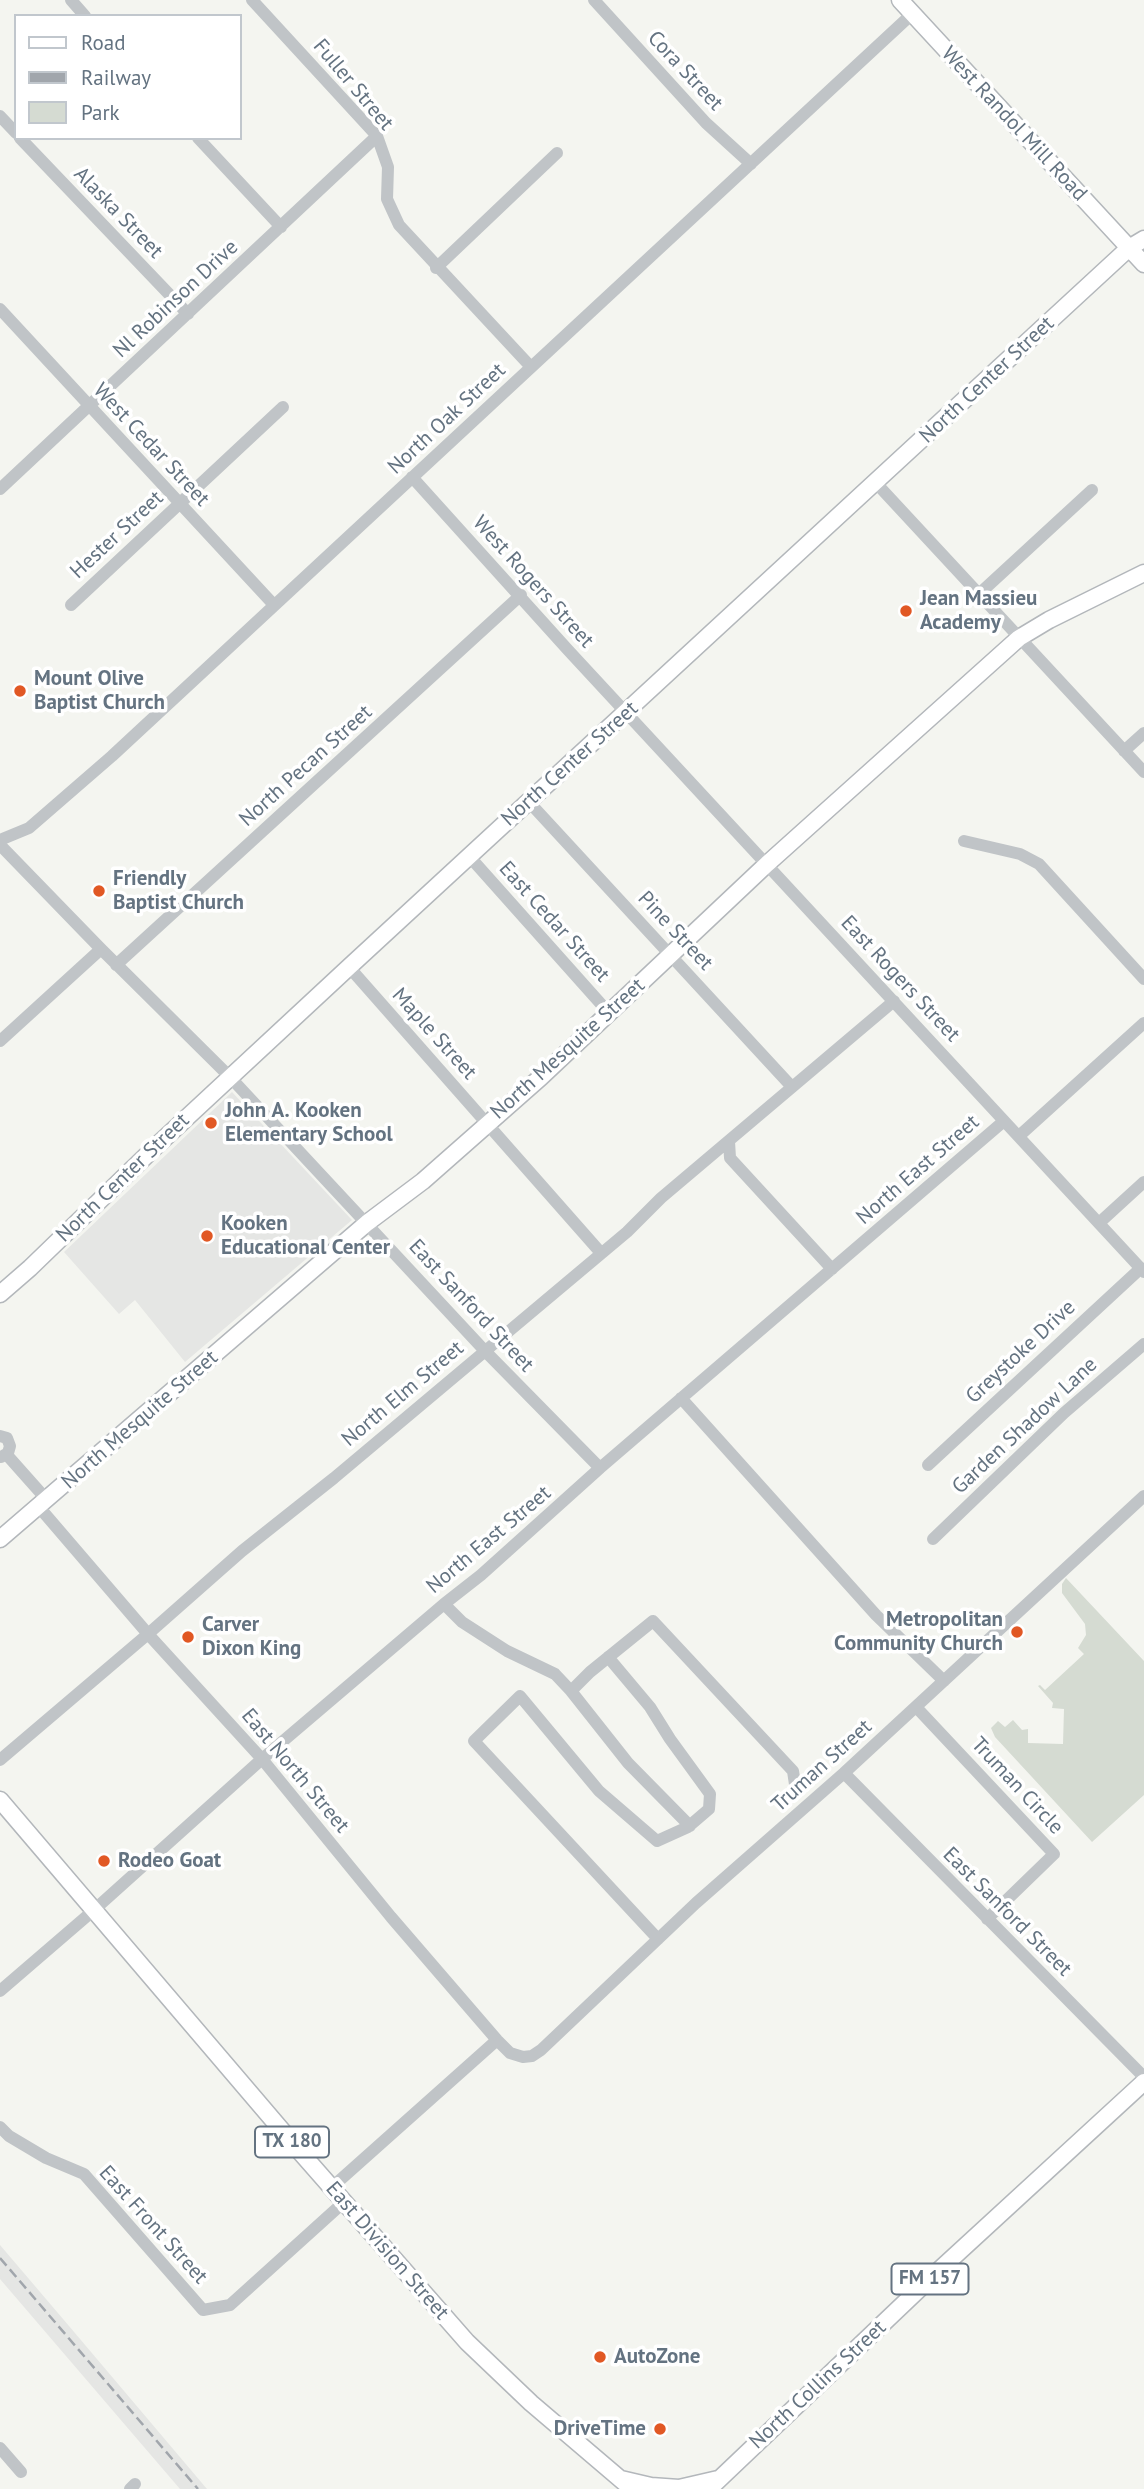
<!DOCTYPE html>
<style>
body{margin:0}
#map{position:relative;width:1144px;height:2489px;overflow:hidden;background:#f4f5f0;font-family:"PT Sans",sans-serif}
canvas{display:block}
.legend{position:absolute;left:14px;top:14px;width:228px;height:126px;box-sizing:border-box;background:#fff;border:2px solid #c1c7cd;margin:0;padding:9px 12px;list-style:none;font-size:21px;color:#647381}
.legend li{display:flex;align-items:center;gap:14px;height:35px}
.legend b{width:35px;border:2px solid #c1c7cd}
</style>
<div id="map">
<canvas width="1144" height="2489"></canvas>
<ul class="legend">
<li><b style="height:9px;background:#fff"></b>Road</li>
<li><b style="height:9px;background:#a1a6ac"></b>Railway</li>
<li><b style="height:19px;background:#d5dbd2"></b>Park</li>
</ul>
</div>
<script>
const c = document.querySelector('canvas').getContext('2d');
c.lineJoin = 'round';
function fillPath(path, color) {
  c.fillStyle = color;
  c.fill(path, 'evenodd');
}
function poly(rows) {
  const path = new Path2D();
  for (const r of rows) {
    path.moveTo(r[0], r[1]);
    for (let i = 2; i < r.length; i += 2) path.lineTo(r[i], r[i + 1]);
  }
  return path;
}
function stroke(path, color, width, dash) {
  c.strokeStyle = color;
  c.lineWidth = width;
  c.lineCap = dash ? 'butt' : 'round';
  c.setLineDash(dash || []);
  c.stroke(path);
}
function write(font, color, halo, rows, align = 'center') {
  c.font = font + ' "PT Sans",sans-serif';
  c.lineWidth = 7;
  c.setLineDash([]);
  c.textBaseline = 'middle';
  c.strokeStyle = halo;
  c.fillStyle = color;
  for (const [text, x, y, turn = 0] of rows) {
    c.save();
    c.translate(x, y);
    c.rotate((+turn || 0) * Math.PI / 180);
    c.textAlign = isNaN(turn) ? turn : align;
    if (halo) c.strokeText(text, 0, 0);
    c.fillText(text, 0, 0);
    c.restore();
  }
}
fillPath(poly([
 [232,1092,352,1220,185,1362,135,1300,119,1314,64,1252],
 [0,2245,69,2326,207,2489,180,2489,0,2279]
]), '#e5e6e4');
fillPath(poly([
 [1066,1578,1144,1661,1144,1795,1092,1842,995,1737,991,1728,998,1721,1005,1727,1013,1720,1022,1730,1028,1729,1028,1743,1063,1744,1064,1709,1052,1708,1053,1703,1038,1686,1040,1685,1045,1690,1084,1654,1078,1648,1086,1635,1085,1624,1062,1593,1062,1584]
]), '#d5dbd2');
const major = poly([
 [900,0,1144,264],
 [0,1294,30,1268,153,1149,349,967,1129,248,1144,239],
 [0,1539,367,1223,423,1181,541,1077,767,864,1019,638,1049,620,1144,573],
 [0,1800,302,2154,467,2342,531,2403,632,2489],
 [621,2479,651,2486,679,2488,718,2479],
 [709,2489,936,2273,1144,2082]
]);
stroke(major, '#b3b7bb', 19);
stroke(poly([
 [71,0,85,16],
 [252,0,377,136,388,167,387,199,399,225,531,367],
 [594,0,706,123,751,164],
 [0,116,16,133],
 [20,138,188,314],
 [198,138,281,227],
 [436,268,557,153],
 [0,309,274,605],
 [412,477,568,650,1144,1272],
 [876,483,1144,772],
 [0,489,377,136],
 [979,594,1092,490],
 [71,605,283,407],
 [1124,751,1144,733],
 [529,802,792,1087],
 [0,840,29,828,112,756,912,14],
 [964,841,1020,854,1039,864,1144,979],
 [0,845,101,949,230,1077,485,1351,600,1468],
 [469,856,609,1013],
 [116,965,521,595],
 [349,967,601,1253],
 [0,1041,101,949],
 [1019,1136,1144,1023],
 [729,1141,730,1158,832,1269],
 [1099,1223,1144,1182],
 [681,1398,876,1615,944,1681],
 [0,1436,7,1438,10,1446,8,1453,1,1457],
 [7,1455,47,1500],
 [928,1465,1141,1268],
 [39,1507,148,1634,262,1759,391,1917,497,2040,510,2053,523,2057,532,2056,541,2050,696,1903,844,1773,1144,1496],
 [933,1539,1064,1413,1144,1344],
 [444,1604,462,1622,507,1651,555,1674,571,1691,590,1672,653,1621,793,1771,796,1791],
 [608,1657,650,1707,670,1739,710,1794,709,1809,688,1827,657,1841,599,1791,520,1696,474,1741,658,1939],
 [571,1691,628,1763,690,1826],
 [916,1707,1054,1854,987,1919],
 [0,1760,148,1634,242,1551,334,1478,627,1232,661,1198,894,1001],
 [844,1773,1144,2077],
 [0,1991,94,1910,262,1759,444,1604,481,1575,600,1468,1004,1121],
 [0,2127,9,2136,46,2158,84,2174,203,2310,230,2305,344,2202],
 [331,2188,497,2040],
 [0,2448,21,2472],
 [130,2489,135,2484]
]), '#c0c4c7', 12);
stroke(major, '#fff', 16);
stroke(poly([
 [0,2258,198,2489]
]), '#a1a6ac', 2.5, [10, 5]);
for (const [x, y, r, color] of [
 [906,611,7,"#e15824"],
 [20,691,7,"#e15824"],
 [99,891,7,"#e15824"],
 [211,1123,7,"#e15824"],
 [207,1236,7,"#e15824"],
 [1017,1632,7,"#e15824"],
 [188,1637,7,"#e15824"],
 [104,1861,7,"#e15824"],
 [600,2357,7,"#e15824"],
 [660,2429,7,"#e15824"]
]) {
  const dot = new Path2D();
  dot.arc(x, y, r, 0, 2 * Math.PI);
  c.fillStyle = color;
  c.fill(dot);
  stroke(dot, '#fff', 2.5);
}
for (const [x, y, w] of [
 [292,2142,74],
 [930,2279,77]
]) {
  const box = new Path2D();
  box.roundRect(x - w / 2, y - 15.5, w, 31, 5);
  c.fillStyle = '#fff';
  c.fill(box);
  stroke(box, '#647381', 2);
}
write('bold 19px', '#647381', null, [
 ["TX 180",292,2142],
 ["FM 157",930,2279]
]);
write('21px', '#647381', '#fff', [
 ["Cora Street",685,71,47],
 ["Fuller Street",353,85,50],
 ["West Randol Mill Road",1014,124,47],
 ["Alaska Street",118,213,46],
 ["Nl Robinson Drive",176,299,-43],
 ["North Center Street",987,380,-43],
 ["North Oak Street",447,419,-43],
 ["West Cedar Street",151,445,47],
 ["Hester Street",117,535,-43],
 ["West Rogers Street",533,582,48],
 ["North Center Street",570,764,-42],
 ["North Pecan Street",306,766,-42],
 ["East Cedar Street",554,922,48],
 ["Pine Street",675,931,47],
 ["East Rogers Street",900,979,47],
 ["Maple Street",434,1034,48],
 ["North Mesquite Street",568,1049,-42],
 ["North East Street",918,1170,-41],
 ["North Center Street",123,1178,-44],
 ["East Sanford Street",471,1306,47],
 ["Greystoke Drive",1021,1352,-43],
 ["North Elm Street",403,1394,-40],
 ["North Mesquite Street",140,1420,-41],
 ["Garden Shadow Lane",1025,1426,-43],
 ["North East Street",489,1540,-40],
 ["Truman Street",822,1766,-42],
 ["East North Street",295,1771,50],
 ["Truman Circle",1017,1786,47],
 ["East Sanford Street",1007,1912,45],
 ["East Front Street",153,2225,48],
 ["East Division Street",387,2251,49],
 ["North Collins Street",818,2385,-43]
]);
write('bold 21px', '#647381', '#fff', [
 ["Jean Massieu",920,599],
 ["Academy",920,623],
 ["Mount Olive",34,679],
 ["Baptist Church",34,703],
 ["Friendly",113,879],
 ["Baptist Church",113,903],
 ["John A. Kooken",225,1111],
 ["Elementary School",225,1135],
 ["Kooken",221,1224],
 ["Educational Center",221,1248],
 ["Metropolitan",1003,1620,"right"],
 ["Community Church",1003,1644,"right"],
 ["Carver",202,1625],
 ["Dixon King",202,1649],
 ["Rodeo Goat",118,1861],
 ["AutoZone",614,2357],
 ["DriveTime",646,2429,"right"]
], 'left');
</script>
